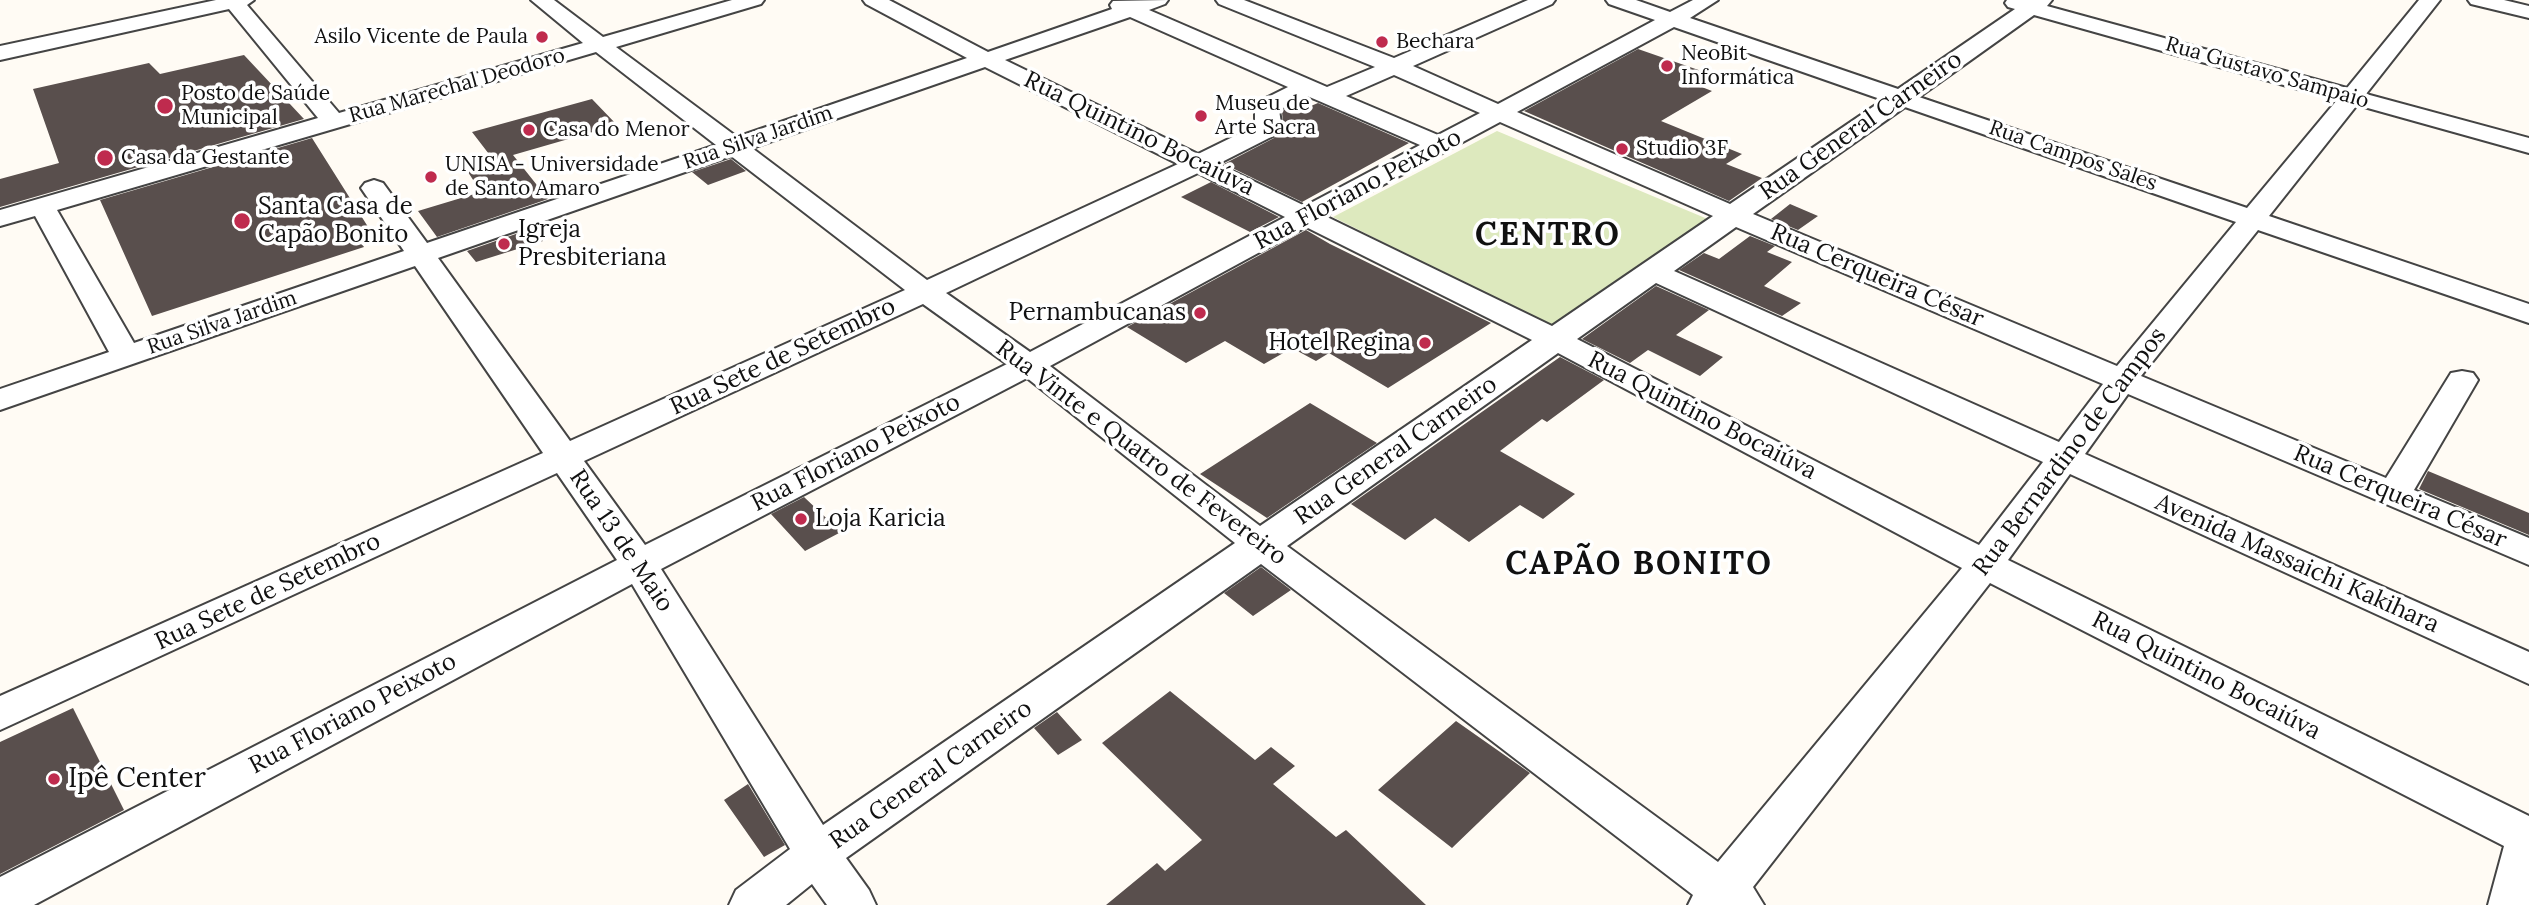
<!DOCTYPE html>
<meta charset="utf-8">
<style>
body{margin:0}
canvas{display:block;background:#fffbf4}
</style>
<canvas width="2529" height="905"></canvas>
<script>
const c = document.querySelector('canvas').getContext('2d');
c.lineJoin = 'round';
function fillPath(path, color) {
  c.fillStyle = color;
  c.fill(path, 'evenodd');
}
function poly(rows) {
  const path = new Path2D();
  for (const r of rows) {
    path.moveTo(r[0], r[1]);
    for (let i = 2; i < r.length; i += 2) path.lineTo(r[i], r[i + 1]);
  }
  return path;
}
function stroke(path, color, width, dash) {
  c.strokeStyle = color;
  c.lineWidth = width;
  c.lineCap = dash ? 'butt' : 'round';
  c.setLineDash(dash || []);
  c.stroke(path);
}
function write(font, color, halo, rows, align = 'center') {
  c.font = font + ' Lora,serif';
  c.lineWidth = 7;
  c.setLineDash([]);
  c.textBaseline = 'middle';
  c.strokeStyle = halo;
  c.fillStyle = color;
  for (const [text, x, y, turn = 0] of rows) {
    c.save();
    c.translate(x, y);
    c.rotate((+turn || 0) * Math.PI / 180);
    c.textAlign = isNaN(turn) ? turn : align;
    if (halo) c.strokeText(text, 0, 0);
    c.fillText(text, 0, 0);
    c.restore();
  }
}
fillPath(poly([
 [1497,131,1710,220,1550,326,1333,217]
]), '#dde9be');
fillPath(poly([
 [1638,49,1710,74,1694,84,1712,91,1661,121,1742,154,1726,164,1762,178,1729,201,1524,111],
 [244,55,304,119,0,207,0,179,59,163,33,89,149,63,160,74],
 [592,99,617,125,513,155,548,199,437,237,418,211,481,192,464,166,492,158,472,132],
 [1318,103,1409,143,1302,202,1224,164,1274,138,1283,124,1282,111,1296,104,1306,108],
 [312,138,370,230,355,234,364,247,152,316,100,200],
 [731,159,746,171,708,185,692,172],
 [1211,182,1279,217,1250,232,1181,197],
 [1790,204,1818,216,1798,230,1771,219],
 [533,228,543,241,476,262,467,251],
 [1306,230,1330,244,1491,323,1388,388,1329,353,1316,361,1292,348,1264,364,1225,341,1186,363,1127,327],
 [1750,236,1775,246,1767,252,1792,262,1764,286,1801,303,1782,316,1679,270,1704,253,1719,259],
 [1656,286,1709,310,1676,335,1723,357,1700,376,1648,350,1630,363,1582,339],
 [1560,357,1604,380,1547,422,1542,419,1500,451,1575,494,1543,519,1520,505,1469,542,1435,518,1405,540,1351,504],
 [1310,403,1377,443,1267,518,1200,474],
 [2428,471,2529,513,2529,535,2419,489],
 [804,497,841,532,805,551,771,514],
 [1261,567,1291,590,1253,616,1224,593],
 [1170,691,1255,760,1271,747,1295,766,1273,784,1336,837,1346,830,1426,905,1106,905,1157,863,1165,871,1202,840,1102,743],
 [73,708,124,810,0,874,0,742],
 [1057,712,1082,740,1058,755,1034,728],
 [1456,721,1530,773,1452,848,1378,790],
 [748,784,785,845,764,857,724,800]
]), '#594f4d');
const street = poly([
 [216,0,254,0,247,5,339,113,583,43,531,0,554,0,603,37,732,0,764,0,761,4,616,47,737,137,967,58,866,4,863,0,889,0,988,52,1112,9,1110,5,1113,1,1168,0,1165,4,1149,10,1327,87,1375,67,1219,4,1216,0,1244,0,1394,58,1528,0,1555,0,1552,4,1413,66,1498,104,1655,20,1609,4,1606,0,1636,0,1670,12,1693,0,1718,0,1690,18,1898,89,2015,9,2008,7,2005,3,2007,0,2052,0,2047,6,2347,88,2419,0,2440,0,2366,94,2529,138,2529,153,2357,105,2269,216,2529,304,2529,323,2258,230,2141,376,2386,478,2451,373,2462,371,2473,373,2478,380,2414,490,2529,538,2529,565,2128,394,2085,454,2529,652,2529,684,2070,474,2008,560,2529,816,2529,905,2488,905,2504,846,1990,583,1753,887,1764,905,1688,905,1693,895,1261,564,846,858,869,890,876,905,827,905,812,884,786,905,729,905,736,890,790,849,632,584,34,905,0,905,0,877,617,560,557,473,0,730,0,696,543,453,415,266,0,410,0,389,109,352,35,216,0,226,0,210,318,118,229,9,0,60,0,46,216,0],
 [2034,15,2337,100,2247,208,1919,97,2034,15],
 [1130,17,1288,87,1262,100,1255,110,1255,126,1198,154,1005,60,1130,17],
 [1674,27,1883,100,1730,204,1517,112,1674,27],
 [596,52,716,145,427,243,383,183,374,180,365,183,361,188,404,251,134,343,57,210,596,52],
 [985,67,1178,164,927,280,752,148,985,67],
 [1394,75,1480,113,1438,135,1346,96,1394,75],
 [1307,96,1319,101,1420,145,1305,206,1218,164,1273,136,1281,123,1279,110,1307,96],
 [1905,107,2236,222,2117,366,1753,214,1905,107],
 [1500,122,1713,216,1552,326,1325,216,1500,122],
 [731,156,905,290,570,441,438,258,731,156],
 [1198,173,1285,217,1030,352,946,293,1198,173],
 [1306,227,1532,340,1260,526,1050,366,1306,227],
 [1736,227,2103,384,2059,442,1674,271,1736,227],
 [1656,283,2043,462,1979,545,1577,339,1656,283],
 [923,304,1007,364,645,545,584,461,923,304],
 [1558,353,1962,568,1718,862,1287,546,1558,353],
 [1027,378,1235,543,823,825,661,569,1027,378],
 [2468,0,2504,0,2529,6,2529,18,2471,4,2468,0]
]);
stroke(street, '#444', 4);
fillPath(street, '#fff');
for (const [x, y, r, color] of [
 [542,37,7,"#bf2b4e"],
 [1382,42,7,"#bf2b4e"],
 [1667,66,7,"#bf2b4e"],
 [165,106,9,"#bf2b4e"],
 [1201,116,7,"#bf2b4e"],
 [529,130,7,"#bf2b4e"],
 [1622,149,7,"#bf2b4e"],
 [105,158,9,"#bf2b4e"],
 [431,177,7,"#bf2b4e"],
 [242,221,9,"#bf2b4e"],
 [504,244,7,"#bf2b4e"],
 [1200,313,7,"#bf2b4e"],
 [1425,343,7,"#bf2b4e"],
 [801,519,7,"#bf2b4e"],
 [54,779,7,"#bf2b4e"]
]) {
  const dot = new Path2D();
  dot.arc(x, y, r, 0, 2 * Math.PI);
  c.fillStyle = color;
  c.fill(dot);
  stroke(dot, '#fff', 2.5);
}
write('21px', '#111', '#fff', [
 ["Asilo Vicente de Paula",528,37,"right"],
 ["Bechara",1396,42],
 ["NeoBit",1681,54],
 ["Informática",1681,78],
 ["Posto de Saúde",181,94],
 ["Municipal",181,118],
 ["Museu de",1215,104],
 ["Arte Sacra",1215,128],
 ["Casa do Menor",543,130],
 ["Studio 3F",1636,149],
 ["Casa da Gestante",121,158],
 ["UNISA - Universidade",445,165],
 ["de Santo Amaro",445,189]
], 'left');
write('21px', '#111', '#fff', [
 ["Rua Gustavo Sampaio",2267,73,16],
 ["Rua Marechal Deodoro",457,86,-16],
 ["Rua Silva Jardim",758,138,-19],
 ["Rua Campos Sales",2073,156,19],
 ["Rua Silva Jardim",222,323,-19]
]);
write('24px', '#111', '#fff', [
 ["Rua General Carneiro",1861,126,-35],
 ["Rua Quintino Bocaiúva",1139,134,26],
 ["Rua Floriano Peixoto",1358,190,-28],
 ["Rua Cerqueira César",1877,276,23],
 ["Rua Sete de Setembro",783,357,-25],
 ["Rua Quintino Bocaiúva",1702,416,27],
 ["Rua General Carneiro",1396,451,-35],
 ["Rua Bernardino de Campos",2070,452,-53],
 ["Rua Floriano Peixoto",856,453,-27],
 ["Rua Vinte e Quatro de Fevereiro",1141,453,37],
 ["Rua Cerqueira César",2400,497,23],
 ["Rua 13 de Maio",621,541,56],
 ["Avenida Massaichi Kakihara",2297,564,24],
 ["Rua Sete de Setembro",268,592,-25],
 ["Rua Quintino Bocaiúva",2206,676,27],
 ["Rua Floriano Peixoto",353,714,-28],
 ["Rua General Carneiro",931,775,-35]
]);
write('24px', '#111', '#fff', [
 ["Santa Casa de",258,207],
 ["Capão Bonito",258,235],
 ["Igreja",518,230],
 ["Presbiteriana",518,258],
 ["Pernambucanas",1186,313,"right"],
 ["Hotel Regina",1411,343,"right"],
 ["Loja Karicia",815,519]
], 'left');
write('28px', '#111', '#fff', [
 ["Ipê Center",68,779]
], 'left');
c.letterSpacing = '2px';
write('bold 32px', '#111', '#fff', [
 ["CENTRO",1548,236],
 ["CAPÃO BONITO",1639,565]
]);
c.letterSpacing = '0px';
</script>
